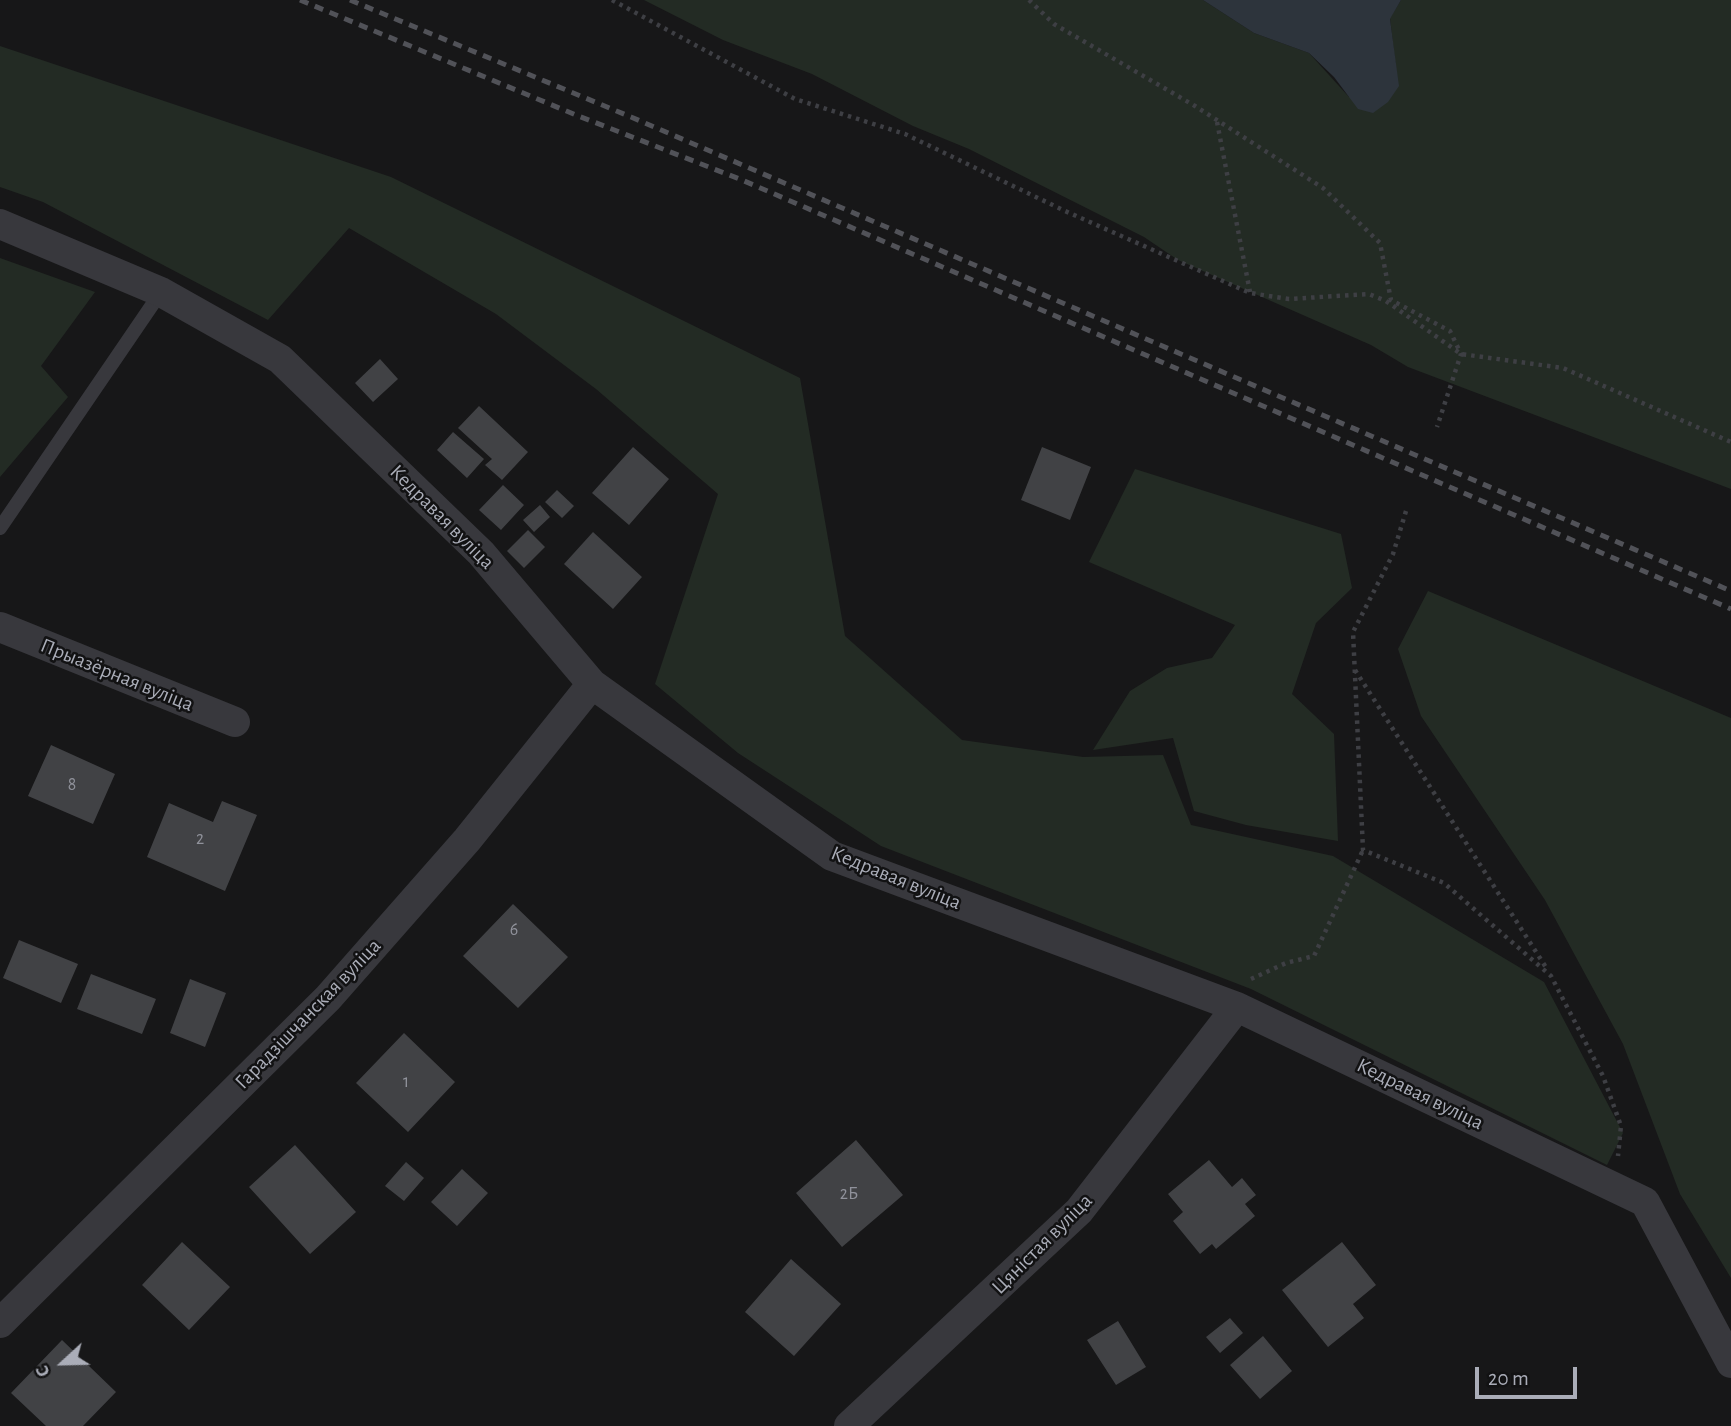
<!DOCTYPE html>
<meta charset="utf-8">
<style>
body{margin:0}
#map{position:relative;width:1731px;height:1426px;overflow:hidden;background:#171718;font-family:"Alegreya Sans",sans-serif}
canvas{display:block}
.north{position:absolute;left:28px;top:1328px;width:70px;height:70px;-webkit-text-stroke:5px #121213;paint-order:stroke;rotate:248deg;font-size:19px;font-weight:700;line-height:28px;text-align:center;color:#aaadb8}
.north::after{content:'';display:block;margin:auto;width:24px;height:32px;background:#aaadb8;clip-path:polygon(50% 0,100% 100%,50% 72%,0 100%)}
.scale{position:absolute;left:1475px;top:1367px;width:102px;height:32px;box-sizing:border-box;border:4px solid #aaadb8;border-top:0;padding-left:9px;font-size:21px;line-height:24px;white-space:nowrap;color:#aaadb8;-webkit-text-stroke:5px #121213;paint-order:stroke}
</style>
<div id="map">
<canvas width="1731" height="1426"></canvas>
<div class="north">С</div>
<div class="scale">20 m</div>
</div>
<script>
const c = document.querySelector('canvas').getContext('2d');
c.lineJoin = 'round';
function fillPath(path, color) {
  c.fillStyle = color;
  c.fill(path, 'evenodd');
}
function poly(rows) {
  const path = new Path2D();
  for (const r of rows) {
    path.moveTo(r[0], r[1]);
    for (let i = 2; i < r.length; i += 2) path.lineTo(r[i], r[i + 1]);
  }
  return path;
}
function stroke(path, color, width, dash) {
  c.strokeStyle = color;
  c.lineWidth = width;
  c.lineCap = dash ? 'butt' : 'round';
  c.setLineDash(dash || []);
  c.stroke(path);
}
function write(font, color, halo, rows, align = 'center') {
  c.font = font + ' "Alegreya Sans",sans-serif';
  c.lineWidth = 5;
  c.setLineDash([]);
  c.textBaseline = 'middle';
  c.strokeStyle = halo;
  c.fillStyle = color;
  for (const [text, x, y, turn = 0] of rows) {
    c.save();
    c.translate(x, y);
    c.rotate((+turn || 0) * Math.PI / 180);
    c.textAlign = isNaN(turn) ? turn : align;
    if (halo) c.strokeText(text, 0, 0);
    c.fillText(text, 0, 0);
    c.restore();
  }
}
fillPath(poly([
 [644,0,1203,0,1254,33,1309,53,1349,97,1398,86,1390,18,1401,0,1731,0,1731,489,1408,367,1371,345,1178,260,1144,237,969,149,913,126,812,74,723,40],
 [0,46,391,177,800,378,845,636,962,740,1083,757,1163,755,1191,825,1333,856,1544,982,1623,1133,1607,1165,1251,989,881,846,738,753,655,684,718,494,596,389,496,314,349,228,268,320,43,202,0,187],
 [0,258,95,292,41,366,68,397,0,477],
 [1135,469,1341,534,1352,588,1316,623,1292,694,1334,734,1338,841,1246,825,1194,811,1173,738,1093,750,1130,691,1167,668,1212,658,1235,625,1089,562],
 [1428,591,1731,718,1731,1278,1680,1194,1623,1044,1545,900,1421,716,1398,649]
]), '#232b24');
fillPath(poly([
 [1203,0,1401,0,1390,19,1399,86,1388,102,1373,113,1358,109,1334,77,1309,53,1254,33]
]), '#2d343c');
fillPath(poly([
 [380,359,398,379,373,402,355,383],
 [479,406,528,452,502,480,485,465,492,459,458,428],
 [453,432,484,459,467,478,437,450],
 [633,447,669,479,629,525,592,493],
 [1042,447,1091,467,1070,520,1021,500],
 [503,485,524,505,501,530,479,510],
 [557,490,574,506,562,518,545,502],
 [540,505,550,517,534,532,523,520],
 [528,530,545,547,524,568,507,551],
 [593,532,642,577,613,609,564,564],
 [51,745,115,774,93,824,28,796],
 [222,801,257,815,225,891,147,857,169,803,213,822],
 [513,904,568,957,518,1008,463,956],
 [19,940,78,964,61,1003,3,978],
 [91,974,156,999,142,1034,77,1009],
 [190,979,226,993,205,1047,170,1033],
 [404,1033,455,1082,408,1132,356,1083],
 [856,1140,903,1195,842,1247,796,1193],
 [295,1145,356,1212,310,1254,249,1187],
 [1209,1160,1232,1187,1242,1178,1256,1195,1245,1204,1255,1216,1216,1249,1212,1244,1200,1254,1173,1221,1183,1212,1168,1194],
 [406,1162,424,1178,404,1201,385,1186],
 [462,1169,488,1193,457,1226,431,1202],
 [182,1242,230,1287,189,1330,142,1285],
 [1342,1242,1376,1285,1353,1304,1364,1318,1328,1347,1282,1290],
 [791,1259,841,1304,794,1356,745,1312],
 [1230,1318,1243,1333,1220,1353,1206,1337],
 [1118,1321,1146,1367,1116,1385,1087,1340],
 [1263,1336,1292,1371,1260,1399,1230,1365],
 [62,1340,116,1392,83,1426,46,1426,11,1393]
]), '#414245');
stroke(poly([
 [612,0,795,99,905,134,1065,211,1250,293,1289,299,1369,294,1386,301,1461,354,1563,368,1731,442],
 [1029,0,1054,24,1195,106,1323,188,1380,243,1391,300,1450,331,1461,354,1437,427],
 [1217,122,1250,292],
 [1406,511,1393,554,1353,632,1363,850,1444,883,1551,976,1603,1076,1621,1126,1618,1156],
 [1355,670,1547,969],
 [1251,979,1286,963,1314,956,1363,850]
]), '#3e3f44', 4.5, [3.5, 5]);
stroke(poly([
 [0,528,161,292]
]), '#38383d', 14);
stroke(poly([
 [0,224,161,292,280,359,481,553,592,684,832,856,1237,1007,1645,1202,1731,1363],
 [0,627,235,722],
 [0,1323,328,998,467,840,592,684],
 [849,1426,1079,1211,1237,1007]
]), '#38383d', 30);
stroke(poly([
 [300,0,576,115,742,180,1731,609],
 [350,0,631,117,1731,591]
]), '#515258', 5, [9, 7]);
write('18px', '#90929b', null, [
 ["8",72,785],
 ["2",200,839],
 ["6",514,930],
 ["1",406,1082],
 ["2Б",849,1194]
]);
write('21px', '#aaadb8', '#121213', [
 ["Кедравая вуліца",442,517,45],
 ["Прыазёрная вуліца",117,675,22],
 ["Кедравая вуліца",896,878,22],
 ["Гарадзішчанская вуліца",308,1014,-46],
 ["Кедравая вуліца",1420,1094,26],
 ["Цяністая вуліца",1042,1244,-45]
]);
</script>
